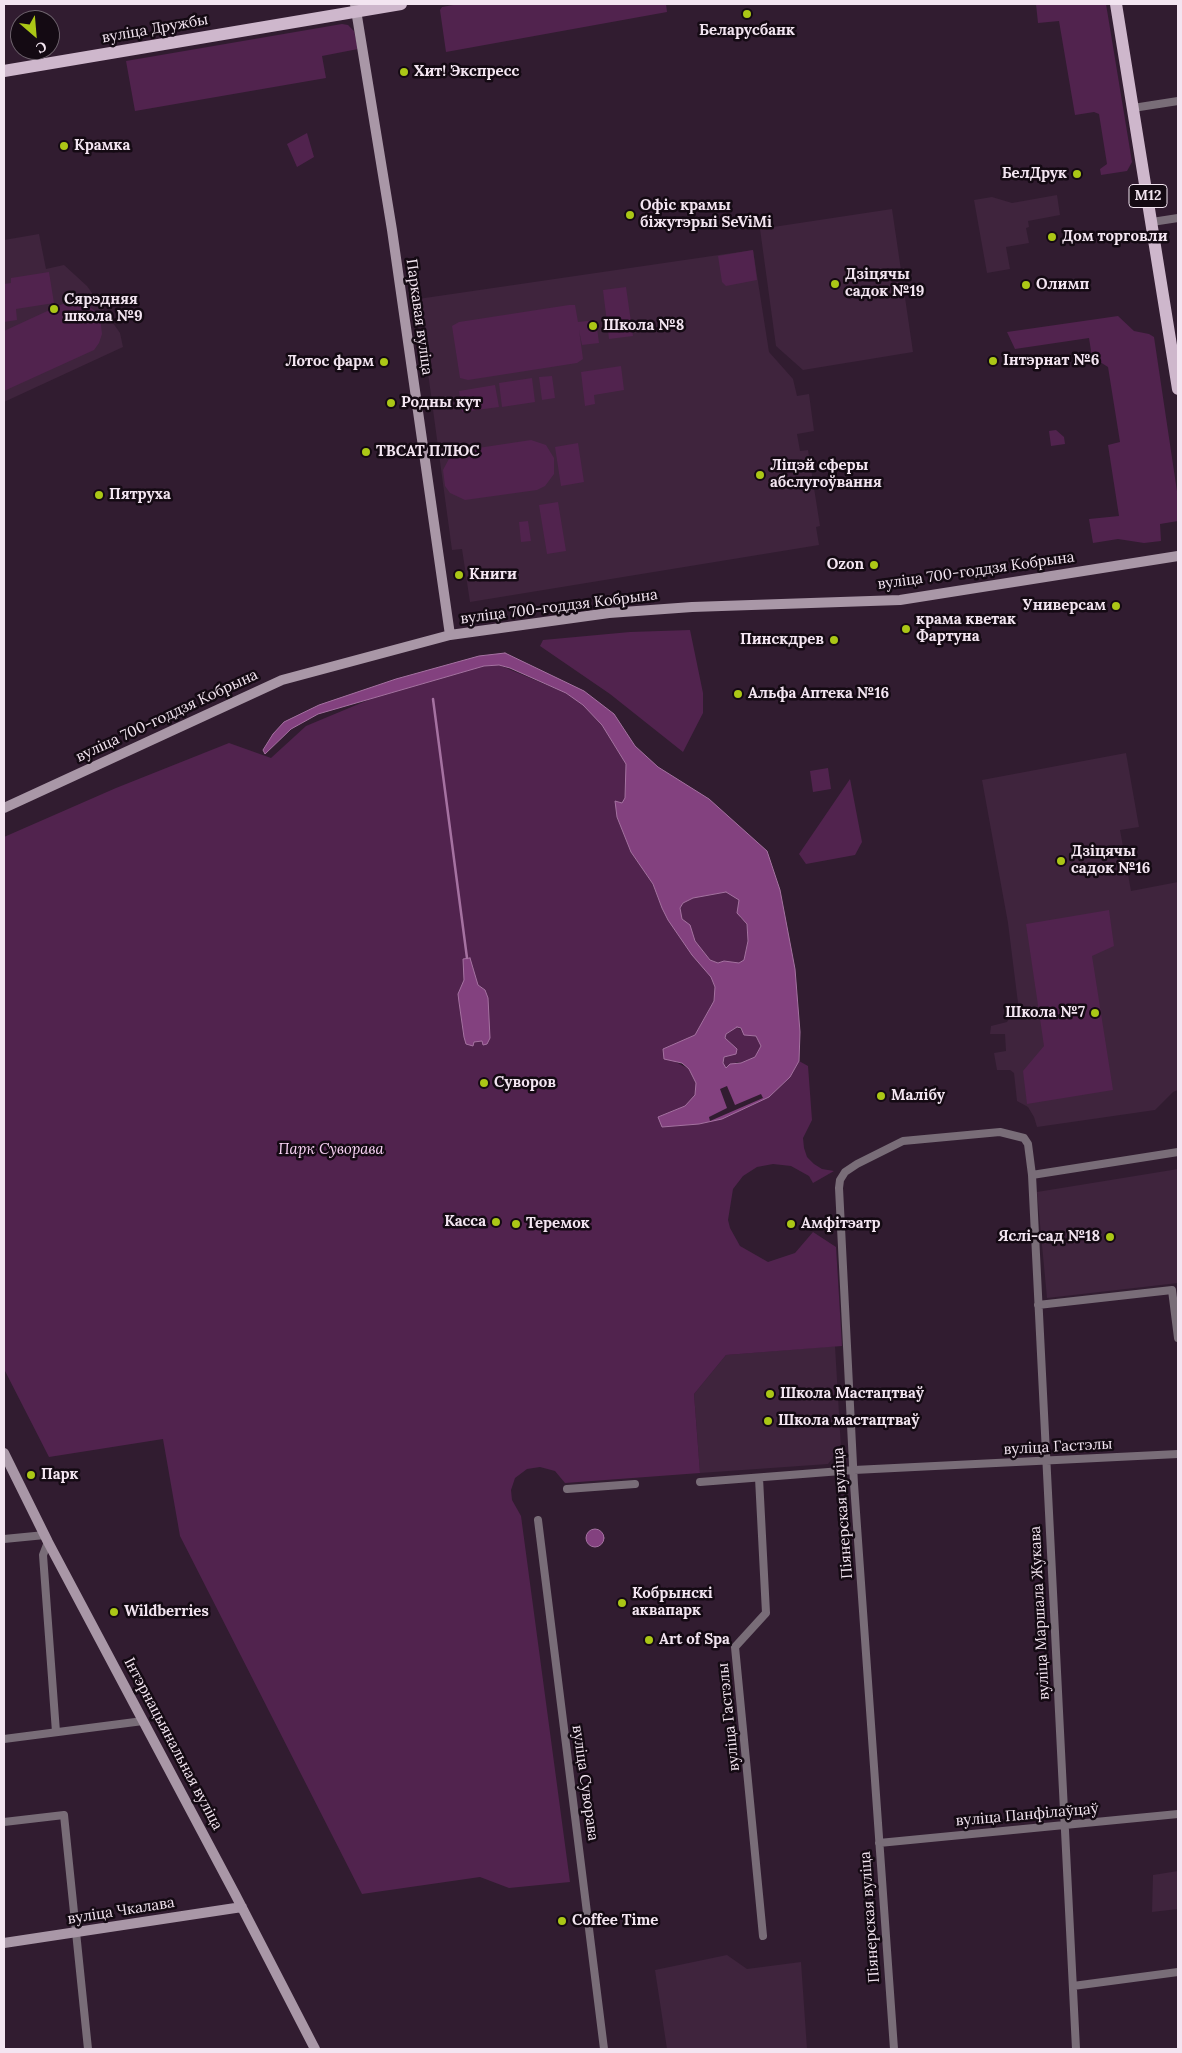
<!DOCTYPE html>
<meta charset="utf-8">
<style>
body{margin:0}
#map{position:relative;width:1182px;height:2053px;overflow:hidden;background:#311c30;font-family:Lora,serif}
canvas{display:block}
.frame{position:absolute;inset:0;border:5px solid #f3e5f1;pointer-events:none}
.north{position:absolute;left:10px;top:10px;width:50px;height:50px;box-sizing:border-box;background:#140a13;border:1px solid #6d626c;border-radius:50%;rotate:153deg;font-size:14px;font-weight:700;line-height:20px;text-align:center;color:#f3e5f1}
.north::after{content:'';display:block;margin:auto;width:18px;height:22px;background:#abc716;clip-path:polygon(50% 0,100% 100%,50% 72%,0 100%)}
</style>
<div id="map">
<canvas width="1182" height="2053"></canvas>
<div class="frame"></div>
<div class="north">С</div>
</div>
<script>
const c = document.querySelector('canvas').getContext('2d');
c.lineJoin = 'round';
function fillPath(path, color) {
  c.fillStyle = color;
  c.fill(path, 'evenodd');
}
function poly(rows) {
  const path = new Path2D();
  for (const r of rows) {
    if (r.length === 3) {
      path.moveTo(r[0] + r[2], r[1]);
      path.arc(r[0], r[1], r[2], 0, 2 * Math.PI);
      continue;
    }
    path.moveTo(r[0], r[1]);
    for (let i = 2; i < r.length; i += 2) path.lineTo(r[i], r[i + 1]);
  }
  return path;
}
function stroke(path, color, width, dash) {
  c.strokeStyle = color;
  c.lineWidth = width;
  c.lineCap = dash ? 'butt' : 'round';
  c.setLineDash(dash || []);
  c.stroke(path);
}
function write(font, color, halo, rows, align = 'center') {
  c.font = font + ' Lora,serif';
  c.lineWidth = 5;
  c.setLineDash([]);
  c.textBaseline = 'middle';
  c.strokeStyle = halo;
  c.fillStyle = color;
  for (const [text, x, y, turn = 0] of rows) {
    c.save();
    c.translate(x, y);
    c.rotate((+turn || 0) * Math.PI / 180);
    c.textAlign = isNaN(turn) ? turn : align;
    if (halo) c.strokeText(text, 0, 0);
    c.fillText(text, 0, 0);
    c.restore();
  }
}
fillPath(poly([
 [1057,195,1060,215,1028,221,1029,227,1026,228,1029,243,1006,247,1010,269,987,273,974,200,992,197,1012,203],
 [892,209,913,352,803,370,776,346,760,229],
 [39,234,46,269,64,265,87,286,120,333,123,347,4,402,4,240],
 [753,250,769,352,793,379,797,396,809,394,814,431,797,434,800,451,808,450,820,526,816,527,819,545,470,602,462,549,452,550,418,299],
 [1126,753,1139,827,1120,830,1131,891,1178,882,1178,1090,1173,1092,1155,1110,1037,1127,1034,1117,1028,1107,1017,1101,1014,1073,1010,1070,997,1070,994,1053,1006,1051,1005,1034,990,1034,991,1026,1007,1022,1018,1003,1008,923,982,780],
 [1178,1169,1178,1283,1047,1298,1037,1192],
 [835,1346,841,1448,828,1464,700,1473,694,1394,726,1355],
 [1178,1871,1178,1909,1152,1912,1153,1875],
 [727,1955,747,1969,801,1962,807,2049,667,2049,655,1970]
]), '#3f243d');
fillPath(poly([
 [459,4,666,4,667,12,446,52,440,10,442,7],
 [1036,4,1106,4,1132,162,1127,171,1101,175,1100,169,1107,164,1099,114,1094,112,1075,115,1059,21,1038,23],
 [342,24,348,25,354,31,358,49,322,56,326,78,135,111,126,61],
 [307,133,314,157,297,167,287,144],
 [753,250,757,280,726,286,722,282,718,256],
 [49,272,54,303,16,309,17,320,4,322,4,284,11,283,11,278],
 [626,287,633,336,609,339,603,290],
 [69,301,87,304,100,316,102,334,99,343,94,350,4,391,4,331],
 [569,305,575,305,578,322,596,320,599,343,582,345,579,330,583,359,577,363,468,380,460,378,452,326,459,322],
 [1118,316,1134,331,1149,334,1154,337,1178,498,1178,521,1160,524,1161,541,1144,543,1118,539,1093,543,1089,519,1119,516,1108,445,1120,442,1108,367,1092,357,1089,338,1015,349,1007,332],
 [621,366,624,390,594,395,595,404,585,406,581,372],
 [552,376,555,398,542,400,539,377],
 [532,378,535,402,502,407,499,383],
 [495,385,499,407,462,412,459,391],
 [1056,430,1064,437,1065,444,1051,446,1049,431],
 [531,440,546,445,554,458,554,474,545,486,537,490,465,500,450,493,445,486,443,470,451,455,458,451],
 [578,443,584,482,561,486,555,447],
 [558,502,566,551,547,554,539,505],
 [528,521,531,541,521,542,519,522],
 [690,630,703,693,703,713,683,752,610,694,540,646,543,640,630,632],
 [499,665,566,693,583,705,602,725,626,764,625,798,622,803,616,801,617,817,631,852,653,884,662,908,683,942,711,977,715,987,714,1001,695,1035,663,1050,670,1059,689,1069,696,1083,695,1095,685,1106,658,1117,662,1127,699,1124,722,1119,769,1097,790,1077,799,1061,808,1066,812,1120,803,1138,804,1148,807,1157,814,1164,822,1169,834,1171,813,1183,809,1176,791,1166,773,1164,757,1167,743,1176,733,1189,728,1220,730,1228,740,1246,768,1262,795,1253,813,1232,836,1247,842,1346,726,1355,694,1394,700,1473,565,1483,555,1471,540,1467,527,1469,515,1478,511,1490,512,1500,521,1516,570,1882,509,1888,480,1877,362,1894,180,1536,163,1439,49,1457,4,1369,4,837,116,788,229,743,271,758,306,726,373,698,484,666],
 [828,768,831,789,813,792,810,771],
 [850,779,862,842,855,855,806,864,799,854],
 [726,892,739,899,740,918,747,923,748,941,744,960,739,963,724,961,718,963,710,960,695,941,682,919,680,908,683,903,693,898],
 [1109,910,1114,946,1092,956,1113,1090,1027,1104,1023,1071,1044,1046,1026,924],
 [736,1027,752,1036,756,1036,761,1046,755,1057,741,1063,737,1062,726,1068,723,1063,724,1057,729,1056,732,1044,725,1038,726,1034]
]), '#51234e');
const water = poly([
 [505,653,584,691,614,714,635,746,658,767,709,799,767,851,780,890,795,969,800,1032,799,1061,790,1077,769,1097,722,1119,699,1124,662,1127,658,1117,685,1106,695,1095,696,1083,689,1069,682,1063,664,1059,663,1049,695,1035,714,1001,715,987,711,977,692,955,668,920,662,908,653,884,631,852,617,817,615,801,622,803,625,798,626,764,602,725,583,705,566,693,510,668,499,665,484,666,318,714,291,729,265,754,263,750,273,734,284,722,319,705,396,679,479,656,505,653],
 [726,892,739,900,737,913,747,924,748,941,744,960,739,963,724,961,718,963,710,960,695,941,690,925,682,919,680,908,683,903,693,898,726,892],
 [737,1027,741,1028,744,1035,756,1036,761,1046,755,1057,741,1063,730,1064,726,1068,723,1063,724,1057,736,1054,737,1049,725,1038,726,1034,737,1027],
 [470,958,478,985,485,990,488,998,490,1038,487,1044,483,1045,482,1041,474,1042,473,1046,466,1044,464,1037,459,1002,458,994,464,980,463,959,470,958],
 [595,1538,9]
]);
fillPath(water, '#83417f');
stroke(water, '#a572a1', 1);
fillPath(poly([
 [727,1086,735,1105,761,1094,763,1098,710,1121,709,1117,727,1108,720,1089]
]), '#311c30');
stroke(poly([
 [433,699,467,958]
]), '#a572a1', 2.5);
stroke(poly([
 [1133,108,1178,101],
 [1152,222,1178,218],
 [1032,1175,1178,1152],
 [1038,1305,1172,1290,1178,1338],
 [759,1478,766,1613,735,1647,763,1936],
 [700,1482,854,1470,1178,1454],
 [567,1489,635,1484],
 [538,1520,604,2049],
 [4,1539,45,1535],
 [48,1542,43,1555,56,1732],
 [4,1739,143,1721],
 [4,1822,64,1815,88,2049],
 [879,1843,1178,1814],
 [1073,1986,1178,1972],
 [894,2049,854,1484,839,1188,840,1180,845,1172,857,1164,903,1141,1000,1132,1024,1138,1028,1144,1032,1175,1076,2049]
]), '#796d78', 8);
stroke(poly([
 [355,4,392,230,450,635],
 [4,808,282,680,450,635,609,613,692,607,900,600,1178,556],
 [4,1453,48,1542,235,1894,315,2049],
 [4,1943,242,1907]
]), '#a997a7', 10);
stroke(poly([
 [1116,4,1178,389],
 [4,71,401,4]
]), '#ceb7cc', 12);
for (const [x, y, r, color] of [
 [747,14,5,"#abc716"],
 [404,72,5,"#abc716"],
 [64,146,5,"#abc716"],
 [1077,174,5,"#abc716"],
 [630,215,5,"#abc716"],
 [1052,237,5,"#abc716"],
 [835,284,5,"#abc716"],
 [1026,285,5,"#abc716"],
 [54,309,5,"#abc716"],
 [593,326,5,"#abc716"],
 [993,361,5,"#abc716"],
 [384,362,5,"#abc716"],
 [391,403,5,"#abc716"],
 [366,452,5,"#abc716"],
 [760,475,5,"#abc716"],
 [99,495,5,"#abc716"],
 [874,565,5,"#abc716"],
 [459,575,5,"#abc716"],
 [1116,606,5,"#abc716"],
 [906,629,5,"#abc716"],
 [834,640,5,"#abc716"],
 [738,694,5,"#abc716"],
 [1061,861,5,"#abc716"],
 [1095,1013,5,"#abc716"],
 [484,1083,5,"#abc716"],
 [881,1096,5,"#abc716"],
 [496,1222,5,"#abc716"],
 [516,1224,5,"#abc716"],
 [791,1224,5,"#abc716"],
 [1110,1237,5,"#abc716"],
 [770,1394,5,"#abc716"],
 [768,1421,5,"#abc716"],
 [31,1475,5,"#abc716"],
 [622,1603,5,"#abc716"],
 [114,1612,5,"#abc716"],
 [649,1640,5,"#abc716"],
 [562,1921,5,"#abc716"]
]) {
  const dot = new Path2D();
  dot.arc(x, y, r, 0, 2 * Math.PI);
  c.fillStyle = color;
  c.fill(dot);
  stroke(dot, '#140a13', 2);
}
for (const [x, y, w] of [
 [1148,196,38]
]) {
  const box = new Path2D();
  box.roundRect(x - w / 2, y - 11.5, w, 23, 4);
  c.fillStyle = '#140a13';
  c.fill(box);
  stroke(box, '#f3e5f1', 1);
}
write('bold 14px', '#f3e5f1', null, [
 ["М12",1148,196]
]);
write('15px', '#f3e5f1', '#140a13', [
 ["вуліца Дружбы",155,29,-10],
 ["Паркавая вуліца",419,317,82],
 ["вуліца 700-годдзя Кобрына",976,571,-8],
 ["вуліца 700-годдзя Кобрына",559,607,-7],
 ["вуліца 700-годдзя Кобрына",167,716,-25],
 ["вуліца Гастэлы",1058,1447,-3],
 ["Піянерская вуліца",843,1513,-94],
 ["вуліца Маршала Жукава",1040,1613,-93],
 ["вуліца Гастэлы",729,1717,-96],
 ["Інтэрнацыянальная вуліца",173,1744,62],
 ["вуліца Суворава",585,1783,82],
 ["вуліца Панфілаўцаў",1027,1815,-5],
 ["вуліца Чкалава",121,1911,-9],
 ["Піянерская вуліца",870,1917,-94]
]);
write('bold 15px', '#f3e5f1', '#140a13', [
 ["Беларусбанк",747,31,"center"],
 ["Хит! Экспресс",414,72],
 ["Крамка",74,146],
 ["БелДрук",1067,174,"right"],
 ["Офіс крамы",640,206],
 ["біжутэрыі SeViMi",640,223],
 ["Дом торговли",1062,237],
 ["Дзіцячы",845,275],
 ["садок №19",845,292],
 ["Олимп",1036,285],
 ["Сярэдняя",64,300],
 ["школа №9",64,317],
 ["Школа №8",603,326],
 ["Інтэрнат №6",1003,361],
 ["Лотос фарм",374,362,"right"],
 ["Родны кут",401,403],
 ["ТВСАТ ПЛЮС",376,452],
 ["Ліцэй сферы",770,466],
 ["абслугоўвання",770,483],
 ["Пятруха",109,495],
 ["Ozon",864,565,"right"],
 ["Книги",469,575],
 ["Универсам",1106,606,"right"],
 ["крама кветак",916,620],
 ["Фартуна",916,637],
 ["Пинскдрев",824,640,"right"],
 ["Альфа Аптека №16",748,694],
 ["Дзіцячы",1071,852],
 ["садок №16",1071,869],
 ["Школа №7",1085,1013,"right"],
 ["Суворов",494,1083],
 ["Малібу",891,1096],
 ["Касса",486,1222,"right"],
 ["Теремок",526,1224],
 ["Амфітэатр",801,1224],
 ["Яслі-сад №18",1100,1237,"right"],
 ["Школа Мастацтваў",780,1394],
 ["Школа мастацтваў",778,1421],
 ["Парк",41,1475],
 ["Кобрынскі",632,1594],
 ["аквапарк",632,1611],
 ["Wildberries",124,1612],
 ["Art of Spa",659,1640],
 ["Coffee Time",572,1921]
], 'left');
write('italic 15px', '#fbd5f7', '#140a13', [
 ["Парк Суворава",331,1150]
]);
</script>
